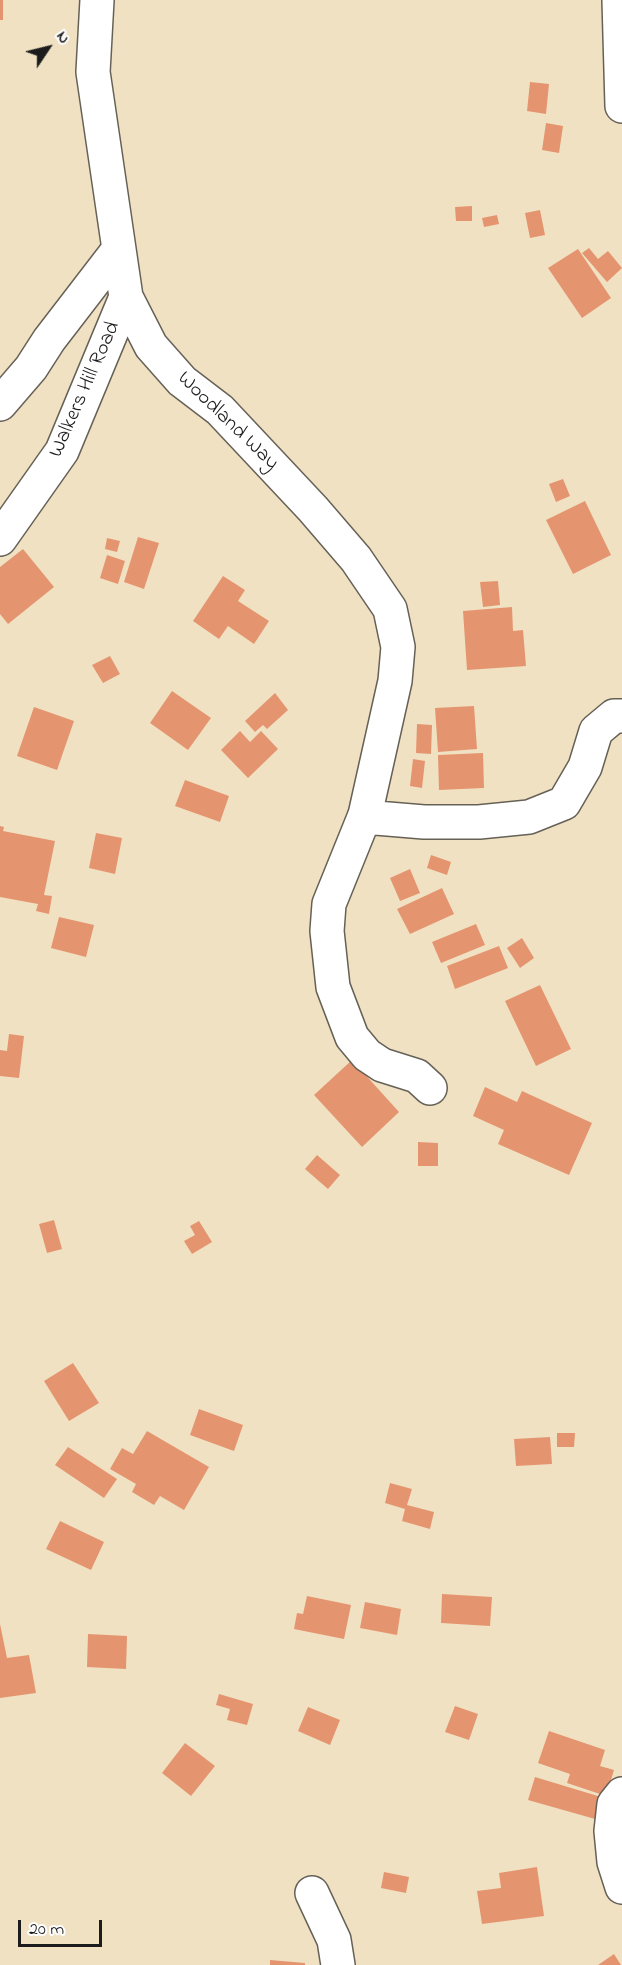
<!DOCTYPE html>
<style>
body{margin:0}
#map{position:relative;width:622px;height:1965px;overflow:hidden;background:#f0e1c3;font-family:"Indie Flower",sans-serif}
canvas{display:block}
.north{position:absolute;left:18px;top:18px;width:60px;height:60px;-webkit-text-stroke:4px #fff;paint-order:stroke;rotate:55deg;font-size:16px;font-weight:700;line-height:24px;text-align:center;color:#1c1c1c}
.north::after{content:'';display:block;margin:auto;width:21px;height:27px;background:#1c1c1c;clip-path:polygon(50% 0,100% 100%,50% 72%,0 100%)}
.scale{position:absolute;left:18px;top:1920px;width:84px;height:27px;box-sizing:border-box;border:3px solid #1c1c1c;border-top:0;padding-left:8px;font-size:18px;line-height:21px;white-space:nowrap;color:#1c1c1c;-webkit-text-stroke:4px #fff;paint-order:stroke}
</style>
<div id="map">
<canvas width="622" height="1965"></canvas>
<div class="north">N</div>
<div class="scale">20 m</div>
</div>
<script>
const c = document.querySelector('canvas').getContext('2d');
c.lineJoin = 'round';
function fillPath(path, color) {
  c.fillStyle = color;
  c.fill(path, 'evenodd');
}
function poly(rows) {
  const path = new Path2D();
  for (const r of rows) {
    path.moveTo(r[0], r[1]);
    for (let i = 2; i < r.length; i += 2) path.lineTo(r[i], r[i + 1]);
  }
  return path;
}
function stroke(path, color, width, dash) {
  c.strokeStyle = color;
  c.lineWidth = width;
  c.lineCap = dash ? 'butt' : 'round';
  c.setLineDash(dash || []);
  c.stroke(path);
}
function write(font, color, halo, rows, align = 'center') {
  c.font = font + ' "Indie Flower",sans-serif';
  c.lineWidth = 4.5;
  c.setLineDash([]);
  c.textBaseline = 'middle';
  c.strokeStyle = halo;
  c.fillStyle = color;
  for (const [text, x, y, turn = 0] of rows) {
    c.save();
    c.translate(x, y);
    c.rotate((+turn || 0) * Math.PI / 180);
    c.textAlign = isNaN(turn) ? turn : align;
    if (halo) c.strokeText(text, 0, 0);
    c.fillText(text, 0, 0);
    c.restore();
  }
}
fillPath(poly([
 [0,0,3,0,3,20,0,20],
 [530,82,549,84,546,114,527,111],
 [546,123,563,126,559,153,542,150],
 [472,206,472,221,456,221,455,207],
 [540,210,545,235,530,238,525,213],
 [497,215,499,224,484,227,482,218],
 [589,248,598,259,608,251,622,268,607,282,582,253],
 [578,249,611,298,582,318,548,268],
 [563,479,570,496,556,502,549,484],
 [585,501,611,555,573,574,546,520],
 [138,537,159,543,144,589,124,582],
 [107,538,120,541,117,552,105,549],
 [23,549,54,587,8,624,0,614,0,567],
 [107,555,125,561,118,584,100,578],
 [223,576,245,590,238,601,269,621,254,644,228,626,219,639,193,621],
 [498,581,500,605,483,607,480,582],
 [512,607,513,631,523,630,526,666,467,670,463,611],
 [110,656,120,674,103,683,92,665],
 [172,691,211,718,188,750,150,723],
 [275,693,288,710,267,729,263,725,255,732,245,721],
 [474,706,477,749,438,752,435,708],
 [34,707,74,721,57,770,17,756],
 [417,724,432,725,431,754,416,753],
 [240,731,250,742,261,731,278,749,248,778,221,750],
 [483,753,484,788,439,790,438,755],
 [413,759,425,761,422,788,410,786],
 [185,780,229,796,220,822,175,806],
 [0,826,4,827,3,831,55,841,44,895,52,896,49,914,36,911,38,904,0,897],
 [96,833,122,838,115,874,89,868],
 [431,855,451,862,447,875,427,868],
 [410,869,420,893,400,901,390,878],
 [442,888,454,914,410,934,397,909],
 [59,917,94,925,86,957,51,948],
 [476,924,485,945,441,963,432,942],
 [522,938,534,958,520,968,507,948],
 [499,946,508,968,455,989,447,966],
 [540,985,571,1049,536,1066,505,1001],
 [9,1034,24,1036,19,1078,0,1076,0,1050,7,1051],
 [352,1060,399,1112,362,1147,314,1095],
 [485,1087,517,1102,522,1091,592,1123,569,1175,498,1144,504,1130,473,1116],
 [418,1142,438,1143,438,1166,418,1166],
 [317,1155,340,1175,328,1189,305,1169],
 [54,1220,62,1249,47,1253,39,1224],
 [199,1221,212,1242,192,1254,184,1241,195,1235,190,1226],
 [73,1363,99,1403,69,1421,44,1381],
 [199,1409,243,1425,234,1451,190,1435],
 [147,1431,209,1467,184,1510,160,1496,154,1505,132,1492,136,1484,110,1469,122,1448,133,1454],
 [557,1433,575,1433,574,1447,557,1447],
 [550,1437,552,1464,516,1466,514,1439],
 [68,1447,117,1479,104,1498,55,1465],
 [390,1483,412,1489,407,1505,434,1512,430,1529,402,1521,405,1509,385,1503],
 [60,1521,104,1542,91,1570,46,1549],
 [442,1594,492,1597,490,1626,441,1623],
 [307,1596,351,1605,344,1639,294,1629,297,1613,303,1614],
 [365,1602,401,1609,397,1635,360,1628],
 [0,1624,7,1658,29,1655,36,1693,0,1698],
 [88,1634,127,1636,126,1669,87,1667],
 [219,1694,253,1704,247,1725,227,1720,230,1709,216,1705],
 [455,1706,478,1714,469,1740,445,1732],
 [308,1707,340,1720,330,1745,298,1731],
 [549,1731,605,1750,600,1766,614,1770,606,1796,567,1783,570,1774,538,1763],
 [185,1743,215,1766,191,1796,162,1773],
 [535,1777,601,1797,595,1819,528,1800],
 [537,1867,544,1916,482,1924,477,1891,501,1888,499,1873],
 [384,1872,409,1877,406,1893,381,1888],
 [614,1954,621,1965,598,1965],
 [270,1960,305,1963,305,1965,270,1965]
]), '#e4956f');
const minor = poly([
 [97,0,93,72,126,297,151,346,182,381,220,410,313,509,356,559,390,609,398,647,395,681,365,815,329,904,327,931,333,987,352,1037,367,1055,382,1065,417,1076,430,1088],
 [619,0,622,106],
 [0,404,31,368,49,340,119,249],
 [0,539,62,451,126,297],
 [364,817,424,822,479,822,529,817,564,803,585,767,596,731,614,716,622,716],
 [622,1794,614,1804,611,1831,614,1862,622,1887],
 [312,1893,334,1940,338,1965]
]);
stroke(minor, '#666156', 36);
stroke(minor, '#fff', 33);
write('21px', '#1c1c1c', '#fff', [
 ["Walkers Hill Road",86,390,-66],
 ["Woodland Way",227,422,44]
]);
</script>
